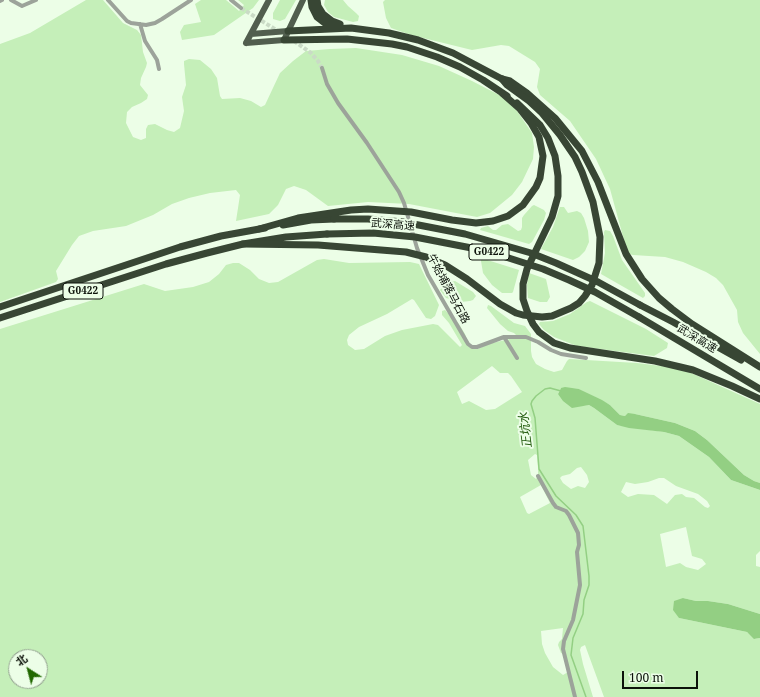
<!DOCTYPE html>
<meta charset="utf-8">
<style>
body{margin:0}
#map{position:relative;width:760px;height:697px;overflow:hidden;background:#ecfee7;font-family:"Noto Serif","Noto Sans SC",serif}
canvas{display:block}
.north{position:absolute;left:8px;top:649px;width:40px;height:40px;box-sizing:border-box;background:#ecfee7;border:1px solid #92a08f;border-radius:50%;rotate:324deg;font-size:11px;font-weight:700;line-height:16px;text-align:center;color:#0c120a}
.north::after{content:'';display:block;margin:auto;width:14px;height:18px;background:#216800;clip-path:polygon(50% 0,100% 100%,50% 72%,0 100%)}
.scale{position:absolute;left:622px;top:671px;width:76px;height:18px;box-sizing:border-box;border:2px solid #0c120a;border-top:0;padding-left:5px;font-size:12px;line-height:14px;white-space:nowrap;color:#0c120a;-webkit-text-stroke:3px #ecfee7;paint-order:stroke}
</style>
<div id="map">
<canvas width="760" height="697"></canvas>
<div class="north">北</div>
<div class="scale">100 m</div>
</div>
<script>
const c = document.querySelector('canvas').getContext('2d');
c.lineJoin = 'round';
function fillPath(path, color) {
  c.fillStyle = color;
  c.fill(path, 'evenodd');
}
function poly(rows) {
  const path = new Path2D();
  for (const r of rows) {
    path.moveTo(r[0], r[1]);
    for (let i = 2; i < r.length; i += 2) path.lineTo(r[i], r[i + 1]);
  }
  return path;
}
function stroke(path, color, width, dash) {
  c.strokeStyle = color;
  c.lineWidth = width;
  c.lineCap = dash ? 'butt' : 'round';
  c.setLineDash(dash || []);
  c.stroke(path);
}
function write(font, color, halo, rows, align = 'center') {
  c.font = font + ' "Noto Serif","Noto Sans SC",serif';
  c.lineWidth = 4;
  c.setLineDash([]);
  c.textBaseline = 'middle';
  c.strokeStyle = halo;
  c.fillStyle = color;
  for (const [text, x, y, turn = 0] of rows) {
    c.save();
    c.translate(x, y);
    c.rotate((+turn || 0) * Math.PI / 180);
    c.textAlign = isNaN(turn) ? turn : align;
    if (halo) c.strokeText(text, 0, 0);
    c.fillText(text, 0, 0);
    c.restore();
  }
}
fillPath(poly([
 [86,0,103,0,123,23,137,30,141,35,143,52,147,63,146,67,141,78,140,85,148,95,147,99,141,103,132,107,127,112,126,123,133,137,141,140,146,138,146,129,148,125,155,124,167,130,174,132,180,128,184,111,182,97,186,85,184,64,184,61,189,59,200,60,211,69,217,78,220,96,222,99,240,98,251,101,261,107,265,105,280,73,293,61,306,51,330,49,356,48,402,55,439,66,472,81,503,97,515,108,532,133,534,147,533,159,522,182,512,195,490,213,477,217,409,204,368,202,328,206,306,190,294,186,286,189,278,205,269,214,236,221,240,195,236,190,210,193,189,198,172,204,153,215,126,226,93,231,79,236,72,245,56,271,58,279,56,282,0,302,0,44,30,33],
 [201,0,226,0,239,11,244,5,238,0,259,0,253,8,214,35,182,40,180,32,184,25,201,22,195,4],
 [280,0,296,0,285,19,280,21,273,19,273,13],
 [325,0,343,0,348,6,356,13,359,16,358,21,353,22,334,17,328,12,324,5],
 [385,0,760,0,760,354,743,333,738,322,737,310,723,285,716,278,706,272,683,262,665,257,633,255,629,254,627,251,610,189,596,159,570,121,540,95,537,87,540,69,535,62,509,46,501,45,472,50,411,35,391,28,386,18,383,2],
 [534,205,544,210,546,213,544,220,532,242,529,244,480,230,481,228,488,226,493,230,496,230,502,225,508,224,518,231,521,230,522,227,522,218,524,215,532,206],
 [560,207,564,207,568,213,577,211,581,213,584,218,588,231,589,242,585,251,579,257,573,260,541,249,553,227],
 [605,230,610,231,613,236,622,260,645,293,645,296,643,298,601,274,605,253,604,232],
 [481,258,519,270,513,292,512,293,502,293,492,285,483,273,481,261],
 [324,259,349,263,410,262,419,264,439,305,435,316,431,319,426,318,414,300,412,299,387,314,359,327,349,335,347,340,348,345,355,350,364,349,385,336,402,330,433,324,438,325,460,347,462,345,449,323,442,315,442,311,445,310,459,324,465,334,470,348,478,349,488,344,514,338,516,335,514,333,508,331,500,324,487,308,488,305,491,306,514,323,525,326,531,334,531,351,532,357,536,364,545,369,554,372,562,370,567,361,569,359,637,363,669,367,689,372,760,404,760,483,754,481,744,475,707,440,695,431,675,423,635,414,625,416,620,415,610,405,579,389,561,388,558,394,578,406,589,405,594,408,617,425,664,432,679,436,709,457,731,480,760,490,760,551,756,555,756,566,760,567,760,614,728,604,708,601,696,601,683,598,679,618,747,632,755,639,760,638,760,697,604,697,585,645,581,647,580,650,583,664,593,697,0,697,0,329,144,284,165,291,193,287,209,282,219,274,226,265,233,263,239,263,250,270,259,279,269,283,278,282,317,260],
 [492,366,500,373,508,373,511,376,522,392,495,409,486,410,469,401,462,404,457,392],
 [535,454,537,455,538,468,538,476,536,479,531,475,528,460],
 [581,467,587,475,589,482,585,488,578,486,571,489,563,483,560,478,562,476,570,474,577,468],
 [659,478,664,478,676,486,698,494,707,501,710,506,708,508,705,507,694,498,686,497,682,494,675,495,667,504,654,495,638,494,628,497,621,492,626,482,635,484,648,482],
 [541,485,550,503,529,514,527,513,520,497],
 [686,527,692,556,702,559,706,564,698,570,686,567,680,563,666,567,660,534],
 [563,628,562,639,559,642,558,645,561,653,566,655,568,672,563,675,553,667,545,653,542,644,541,631],
 [16,657,40,657,40,681,16,681],
 [529,273,546,279,550,297,547,302,540,302,528,298,527,285],
 [455,281,473,292,476,296,473,300,470,301,461,302,446,298,440,290,442,287,446,283],
 [590,301,646,329,668,343,667,348,654,356,577,346,554,337,544,330,539,324,540,322,553,321,570,314,587,302]
]), '#c5efb9');
fillPath(poly([
 [565,387,579,389,602,400,610,405,620,415,625,416,628,413,635,414,675,423,695,431,707,440,744,475,754,481,760,483,760,490,731,480,709,457,679,436,664,432,629,428,617,425,594,408,589,405,572,408,563,401,558,394,561,388],
 [683,598,696,601,708,601,728,604,760,614,760,638,754,639,747,632,679,618,673,610,674,601]
]), '#93cf83');
stroke(poly([
 [561,391,550,388,545,389,536,396,532,401,531,404,535,418,539,469,556,496,576,515,583,526,589,576,589,585,584,600,583,614,573,638,571,655,586,697]
]), '#93cf83', 1.5);
stroke(poly([
 [241,8,278,31],
 [294,41,311,53,318,61,322,68]
]), '#cadbc6', 4, [4, 2]);
stroke(poly([
 [11,0,22,6,36,0],
 [108,0,127,21,131,23,146,25,155,23,162,19,191,0],
 [231,0,241,8],
 [0,1,2,0],
 [140,24,145,41,157,60,159,69],
 [322,68,327,84,338,103,367,143,399,192,404,203,417,248,428,275,468,344,472,347,477,347,504,337,526,337,538,342,551,350,561,354,586,358],
 [504,337,517,358],
 [538,476,553,503,556,507,566,511,569,515,578,533,579,545,577,552,580,585,573,620,564,641,563,649,575,697]
]), '#9ca39a', 4);
stroke(poly([
 [251,34,288,31],
 [246,43,284,40,303,0],
 [246,43,269,0]
]), '#515e4e', 6);
stroke(poly([
 [311,0,312,7,317,17,326,24,334,26],
 [317,0,318,6,323,14,332,21,340,24],
 [288,31,351,28,389,33,418,40,453,53,502,79,510,81,527,93,555,118,582,151,598,182,626,254,642,279,659,298,672,309,692,324,760,367],
 [284,40,347,39,392,44,407,47,437,57,460,67,483,80,507,96],
 [517,103,540,125,548,138,555,156,558,176,558,196,552,217,527,269,523,284,523,299,527,311,533,324,539,332,554,343,570,348,655,361,693,370,732,386,760,399],
 [283,225,311,220,334,219],
 [640,305,673,322,741,360],
 [0,307,180,247,221,236,265,228],
 [639,317,760,389],
 [0,318,166,264,207,253,243,244,286,237,327,234]
]), '#384634', 7);
stroke(poly([
 [334,219,368,219,403,222,465,234,531,253,556,263,598,282,640,305],
 [259,229,298,218,351,210,368,209,411,212,452,220,476,223,493,221,508,216,523,205,536,187,540,178,543,156,539,137,531,123,520,109,503,94],
 [327,234,373,233,415,237,487,251,543,269,569,280,595,292,639,317],
 [243,244,318,245,406,252,426,257,445,265,467,279,500,304,516,313,523,315,542,317,552,316,571,308,579,303,585,296,592,285,599,263,600,237,593,202,582,172,575,157,560,135,542,113,529,101,507,85,502,79]
]), '#384634', 7);
for (const [x, y, w] of [
 [489,252,40],
 [83,291,40]
]) {
  const box = new Path2D();
  box.roundRect(x - w / 2, y - 8, w, 16, 3);
  c.fillStyle = '#ecfee7';
  c.fill(box);
  stroke(box, '#0c120a', 1);
}
write('bold 10px', '#0c120a', null, [
 ["G0422",489,252],
 ["G0422",83,291]
]);
write('11px', '#0c120a', '#ecfee7', [
 ["武深高速",393,225,4],
 ["牛始埔落马石路",448,289,62],
 ["武深高速",697,339,31]
]);
write('italic 12px', '#235b0e', '#ecfee7', [
 ["正坑水",526,430,-97]
]);
</script>
